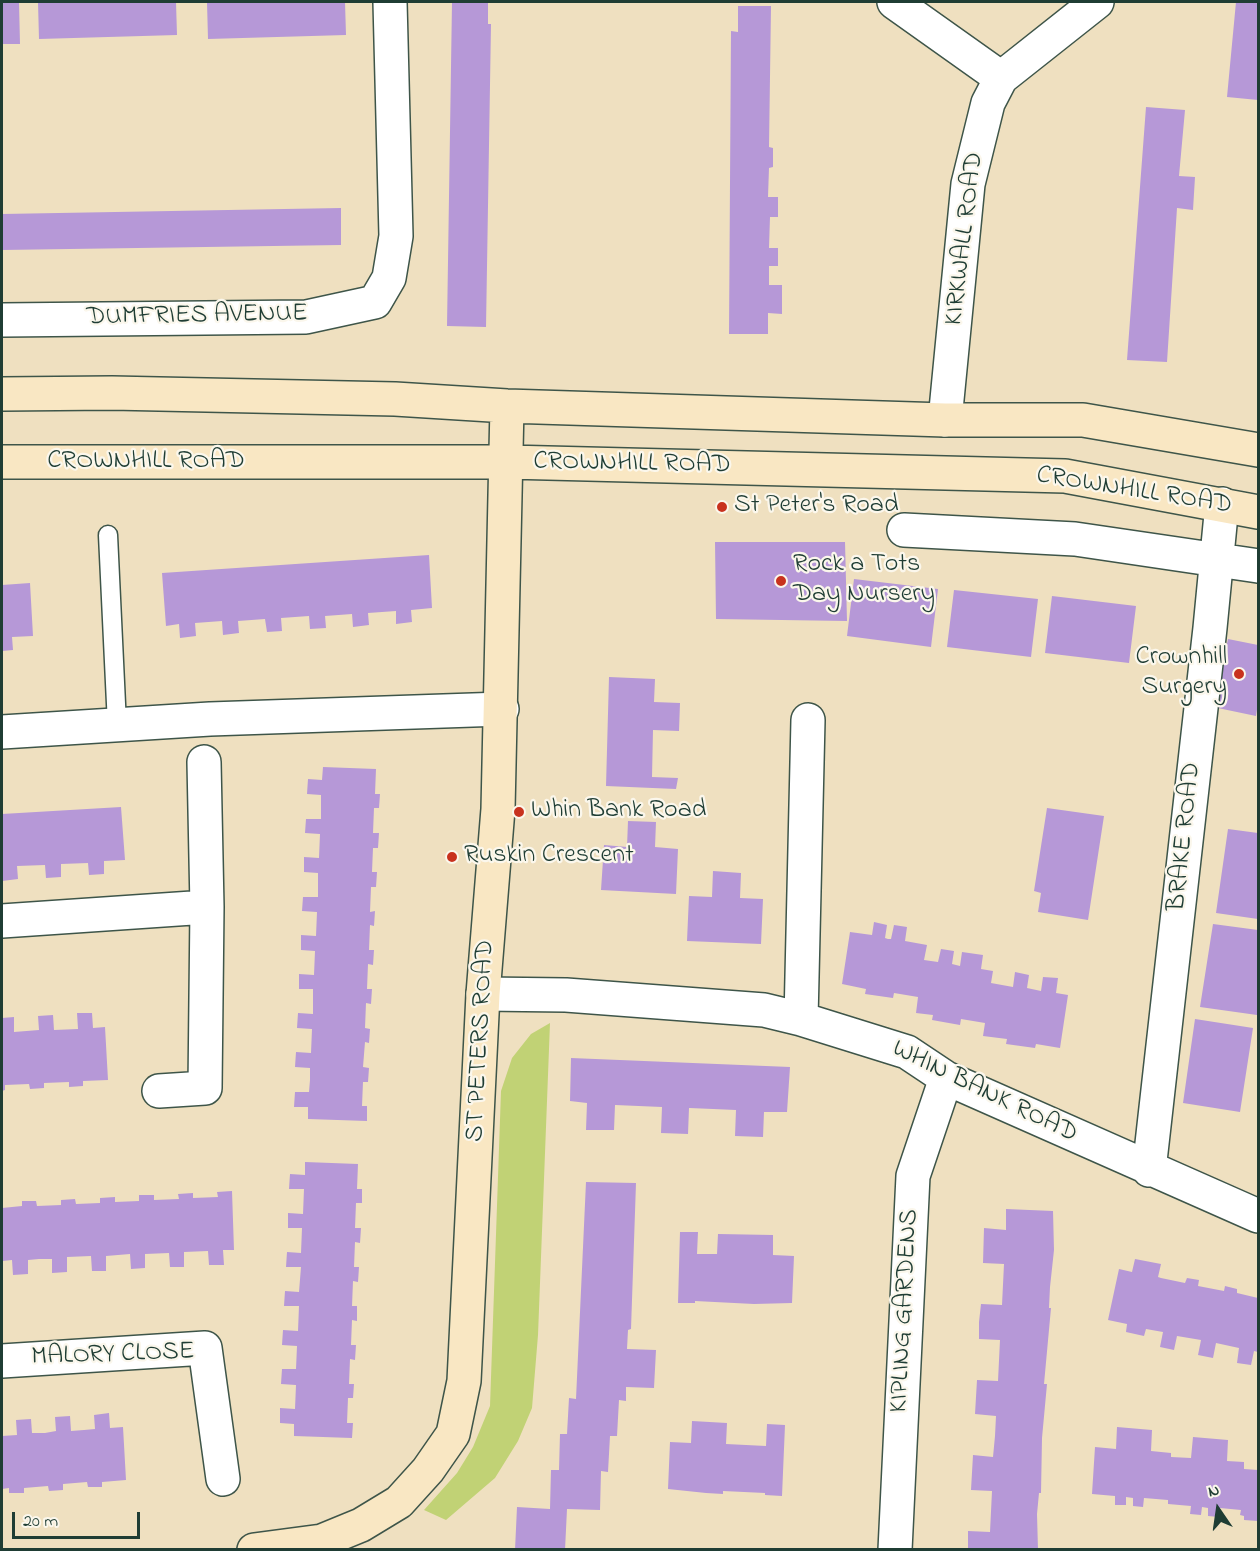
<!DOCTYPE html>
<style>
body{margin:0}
#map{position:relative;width:1260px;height:1551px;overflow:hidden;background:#efe0c0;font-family:"Indie Flower",sans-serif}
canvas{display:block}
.frame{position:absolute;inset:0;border:3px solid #1f3d34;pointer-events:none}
.north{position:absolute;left:1188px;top:1479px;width:60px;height:60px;-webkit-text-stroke:4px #fbf7ec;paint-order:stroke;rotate:347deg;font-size:16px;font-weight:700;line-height:24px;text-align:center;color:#1f3d34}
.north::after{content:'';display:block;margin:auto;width:21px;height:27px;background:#1f3d34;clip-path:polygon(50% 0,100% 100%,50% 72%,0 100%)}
.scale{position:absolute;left:12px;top:1512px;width:128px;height:27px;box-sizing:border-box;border:3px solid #1f3d34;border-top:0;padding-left:8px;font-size:18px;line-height:21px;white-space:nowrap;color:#1f3d34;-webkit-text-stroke:4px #fbf7ec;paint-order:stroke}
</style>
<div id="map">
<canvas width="1260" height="1551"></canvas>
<div class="frame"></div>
<div class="north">N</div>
<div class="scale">20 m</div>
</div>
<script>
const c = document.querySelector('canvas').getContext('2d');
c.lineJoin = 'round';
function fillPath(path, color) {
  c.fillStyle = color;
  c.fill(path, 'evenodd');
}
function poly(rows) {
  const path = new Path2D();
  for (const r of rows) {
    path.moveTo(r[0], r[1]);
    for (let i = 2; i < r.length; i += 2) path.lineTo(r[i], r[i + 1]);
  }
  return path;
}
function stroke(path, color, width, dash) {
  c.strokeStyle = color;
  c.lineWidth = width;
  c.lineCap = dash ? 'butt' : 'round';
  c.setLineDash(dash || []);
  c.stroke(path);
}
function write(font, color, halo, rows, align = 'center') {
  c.font = font + ' "Indie Flower",sans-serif';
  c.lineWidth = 4.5;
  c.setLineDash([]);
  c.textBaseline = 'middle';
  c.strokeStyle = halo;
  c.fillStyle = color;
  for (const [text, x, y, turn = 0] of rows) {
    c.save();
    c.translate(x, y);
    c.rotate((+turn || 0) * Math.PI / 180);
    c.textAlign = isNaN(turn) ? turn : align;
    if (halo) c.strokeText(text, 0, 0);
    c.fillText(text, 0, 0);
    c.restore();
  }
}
fillPath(poly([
 [550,1023,538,1335,532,1408,518,1441,495,1478,446,1520,424,1510,457,1473,473,1447,490,1406,501,1091,512,1058,531,1034]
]), '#c1d275');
fillPath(poly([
 [2,2,19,2,20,44,2,44],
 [38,2,176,2,177,35,39,39],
 [207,2,345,2,346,35,208,39],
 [452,2,488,2,488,24,491,24,486,327,447,326],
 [1236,2,1258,2,1258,100,1227,97],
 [738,6,771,6,769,147,773,148,773,167,769,168,768,197,778,197,778,217,770,217,769,248,778,248,778,266,769,266,769,285,782,285,782,314,768,313,768,334,729,334,731,31,738,32],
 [1146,107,1185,110,1179,176,1195,177,1193,210,1177,208,1167,362,1127,360],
 [341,208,341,245,2,250,2,214],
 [715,542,845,542,847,621,716,619],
 [429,555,432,608,411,610,412,622,396,624,396,611,368,613,369,625,353,627,352,614,325,616,326,628,310,629,309,616,281,618,282,631,267,632,265,619,238,621,239,633,223,635,222,621,195,623,196,636,180,638,179,624,166,626,162,573],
 [854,579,938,589,931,647,847,636],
 [30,583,33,636,12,637,13,650,2,651,2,585],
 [954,590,1038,599,1031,657,947,647],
 [1052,596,1136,606,1129,663,1045,653],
 [1228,639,1258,645,1258,703,1256,716,1213,707],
 [609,677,655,679,654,702,680,703,679,731,653,730,652,777,678,778,676,789,606,786],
 [323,767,376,769,375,794,380,794,379,808,374,808,373,833,379,833,378,848,373,848,372,872,377,872,376,887,371,887,370,912,375,911,374,926,370,925,369,950,374,950,373,965,368,964,367,989,372,989,371,1004,366,1003,365,1028,370,1029,369,1043,365,1042,363,1067,369,1068,368,1082,363,1082,362,1106,367,1106,367,1121,308,1119,308,1107,294,1107,295,1092,309,1092,310,1080,310,1068,295,1067,296,1052,311,1053,312,1029,297,1028,298,1013,313,1014,313,989,299,989,299,974,314,975,315,951,301,950,301,935,316,936,317,912,302,911,303,897,318,897,318,873,304,872,304,857,319,858,320,834,305,833,306,819,321,819,321,795,307,794,308,779,322,780],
 [121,807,125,860,104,861,104,874,89,875,88,863,61,864,61,877,46,878,45,865,17,866,18,879,2,881,2,814],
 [1047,808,1104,816,1088,920,1038,912,1041,893,1034,891],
 [628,821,656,822,655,847,678,849,676,894,601,890,604,845,627,847],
 [1228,829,1258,833,1258,919,1216,913],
 [713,871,741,873,740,898,763,899,761,944,687,941,689,896,712,897],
 [874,922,887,925,885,938,888,939,891,939,894,925,907,927,905,941,927,945,924,960,938,962,941,949,954,951,952,964,960,966,962,952,983,955,981,969,993,971,991,983,1013,987,1015,972,1029,975,1027,988,1041,991,1043,977,1058,978,1056,993,1068,995,1060,1048,1036,1044,1035,1048,1006,1044,1007,1039,983,1036,985,1023,961,1019,960,1025,932,1020,933,1015,916,1013,918,997,894,993,893,998,865,994,866,989,842,984,850,932,872,935],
 [1213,924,1258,930,1257,1015,1200,1007],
 [77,1013,92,1013,93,1028,105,1027,108,1080,83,1081,83,1086,69,1087,69,1082,44,1083,44,1088,30,1089,29,1084,5,1085,5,1090,2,1091,2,1018,14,1017,14,1032,39,1030,38,1016,53,1015,54,1030,78,1029],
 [1195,1019,1253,1028,1240,1112,1183,1103],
 [571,1058,790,1067,787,1112,764,1112,763,1137,735,1136,736,1110,713,1109,689,1108,688,1134,661,1133,662,1107,615,1105,614,1130,586,1130,587,1103,570,1101],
 [305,1162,358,1164,357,1189,362,1189,362,1203,356,1203,355,1228,361,1228,360,1243,355,1242,354,1267,359,1267,358,1282,353,1281,352,1306,357,1306,357,1321,352,1320,351,1345,356,1345,355,1360,350,1359,349,1384,354,1384,353,1398,348,1398,347,1423,353,1423,352,1438,294,1436,294,1424,280,1423,280,1408,295,1409,296,1385,281,1384,282,1369,296,1369,297,1346,282,1345,283,1330,298,1331,299,1306,284,1306,285,1291,299,1292,301,1267,286,1267,287,1252,301,1253,302,1228,288,1228,288,1213,303,1214,304,1189,289,1189,290,1174,305,1175],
 [586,1182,636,1183,631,1329,628,1330,627,1349,656,1350,654,1388,626,1387,626,1401,619,1400,617,1436,610,1436,608,1472,601,1471,600,1510,567,1509,565,1550,515,1550,517,1507,550,1509,551,1470,559,1470,560,1434,567,1434,569,1398,576,1399],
 [232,1191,234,1250,223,1250,224,1265,209,1265,208,1251,184,1252,184,1267,170,1267,169,1253,145,1254,145,1268,131,1269,130,1254,106,1256,106,1271,92,1271,91,1256,67,1257,67,1272,52,1273,52,1259,39,1259,28,1260,28,1274,13,1275,12,1260,2,1261,2,1208,22,1206,22,1201,36,1201,37,1206,61,1205,61,1200,75,1199,76,1204,100,1203,100,1198,115,1197,115,1202,139,1201,139,1195,154,1195,154,1200,179,1199,178,1194,193,1193,193,1198,218,1197,217,1192],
 [1006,1209,1053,1211,1054,1250,1050,1287,1049,1308,1051,1308,1044,1384,1047,1384,1042,1438,1041,1493,1039,1493,1037,1514,1038,1550,968,1550,968,1531,990,1532,992,1491,971,1490,973,1455,993,1457,995,1436,996,1416,975,1414,977,1380,998,1381,1000,1340,979,1339,979,1322,981,1304,1002,1305,1004,1264,983,1263,984,1228,1006,1230],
 [680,1232,698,1232,697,1254,717,1254,718,1234,773,1235,773,1255,794,1256,792,1303,754,1304,695,1301,695,1303,678,1303],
 [1135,1259,1161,1264,1158,1277,1161,1278,1185,1283,1187,1278,1199,1280,1198,1286,1224,1291,1225,1286,1237,1289,1237,1293,1258,1298,1258,1352,1254,1351,1251,1365,1237,1363,1239,1348,1216,1343,1213,1358,1198,1355,1201,1340,1177,1336,1174,1350,1160,1347,1163,1332,1146,1329,1144,1336,1126,1332,1127,1324,1108,1320,1119,1269,1132,1272],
 [109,1413,110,1428,123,1427,126,1480,102,1482,102,1487,88,1487,87,1482,63,1484,63,1490,49,1491,48,1486,24,1488,24,1493,9,1493,9,1488,2,1489,2,1436,17,1435,16,1420,31,1419,32,1433,45,1433,56,1431,55,1417,70,1416,71,1431,84,1430,95,1429,94,1415],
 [692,1421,727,1423,726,1444,766,1446,767,1424,785,1425,782,1496,765,1495,765,1493,723,1491,723,1494,706,1493,668,1489,670,1442,691,1443],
 [1117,1427,1152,1430,1151,1451,1171,1453,1171,1457,1191,1458,1193,1437,1228,1440,1227,1461,1244,1462,1244,1469,1258,1470,1258,1521,1244,1520,1244,1516,1240,1515,1241,1510,1220,1508,1219,1517,1208,1516,1208,1508,1202,1507,1201,1515,1190,1514,1191,1506,1168,1504,1168,1500,1144,1498,1143,1507,1133,1506,1133,1498,1126,1497,1126,1505,1115,1505,1115,1496,1092,1494,1095,1447,1116,1449]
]), '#b698d7');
const lane = poly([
 [108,535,117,725]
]);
const street = poly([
 [894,2,1001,78],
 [2,320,306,317,375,302,389,278,396,236,390,2],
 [945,420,968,184,988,103,1001,78,1097,2],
 [904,530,1075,539,1258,566],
 [2,732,210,719,502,709],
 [2,921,207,907],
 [483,994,566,995,764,1010,801,1019,907,1052,946,1078,1258,1216],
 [801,1019,808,720],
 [159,1091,205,1088,207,907,204,762],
 [1149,1170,1210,628,1222,504],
 [2,1361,205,1348,223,1479],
 [895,1550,913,1176,946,1078]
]);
const secondary = poly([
 [2,394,112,393,395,399,507,406,945,420,1083,420,1258,450],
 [2,462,508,462,1065,476,1258,512],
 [254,1550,322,1541,361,1525,399,1502,428,1470,453,1434,464,1381,483,994,498,809,507,406]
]);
stroke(lane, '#3e5549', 21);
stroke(street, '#3e5549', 36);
stroke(secondary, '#3e5549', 36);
stroke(lane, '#fff', 18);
stroke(street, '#fff', 33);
stroke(secondary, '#f9e7c3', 33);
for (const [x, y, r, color] of [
 [722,507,6,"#c8321e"],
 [781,581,6,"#c8321e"],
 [1239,674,6,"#c8321e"],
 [519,812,6,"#c8321e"],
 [452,857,6,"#c8321e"]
]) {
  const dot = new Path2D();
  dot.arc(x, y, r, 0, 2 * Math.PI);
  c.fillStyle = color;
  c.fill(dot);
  stroke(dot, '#fbf7ec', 2);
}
write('26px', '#1f3d34', '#fbf7ec', [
 ["KIRKWALL ROAD",966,239,-83],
 ["DUMFRIES AVENUE",197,317,-1],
 ["CROWNHILL ROAD",146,463],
 ["CROWNHILL ROAD",632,465,1],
 ["CROWNHILL ROAD",1134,492,9],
 ["BRAKE ROAD",1186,837,-84],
 ["ST PETERS ROAD",482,1041,-87],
 ["WHIN BANK ROAD",984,1093,26],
 ["KIPLING GARDENS",906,1311,-87],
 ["MALORY CLOSE",113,1356,-2]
]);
write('26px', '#1f3d34', '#fbf7ec', [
 ["St Peter's Road",734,507],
 ["Rock a Tots",793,566],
 ["Day Nursery",793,596],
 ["Crownhill",1227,659,"right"],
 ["Surgery",1227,689,"right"],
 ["Whin Bank Road",531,812],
 ["Ruskin Crescent",464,857]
], 'left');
</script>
